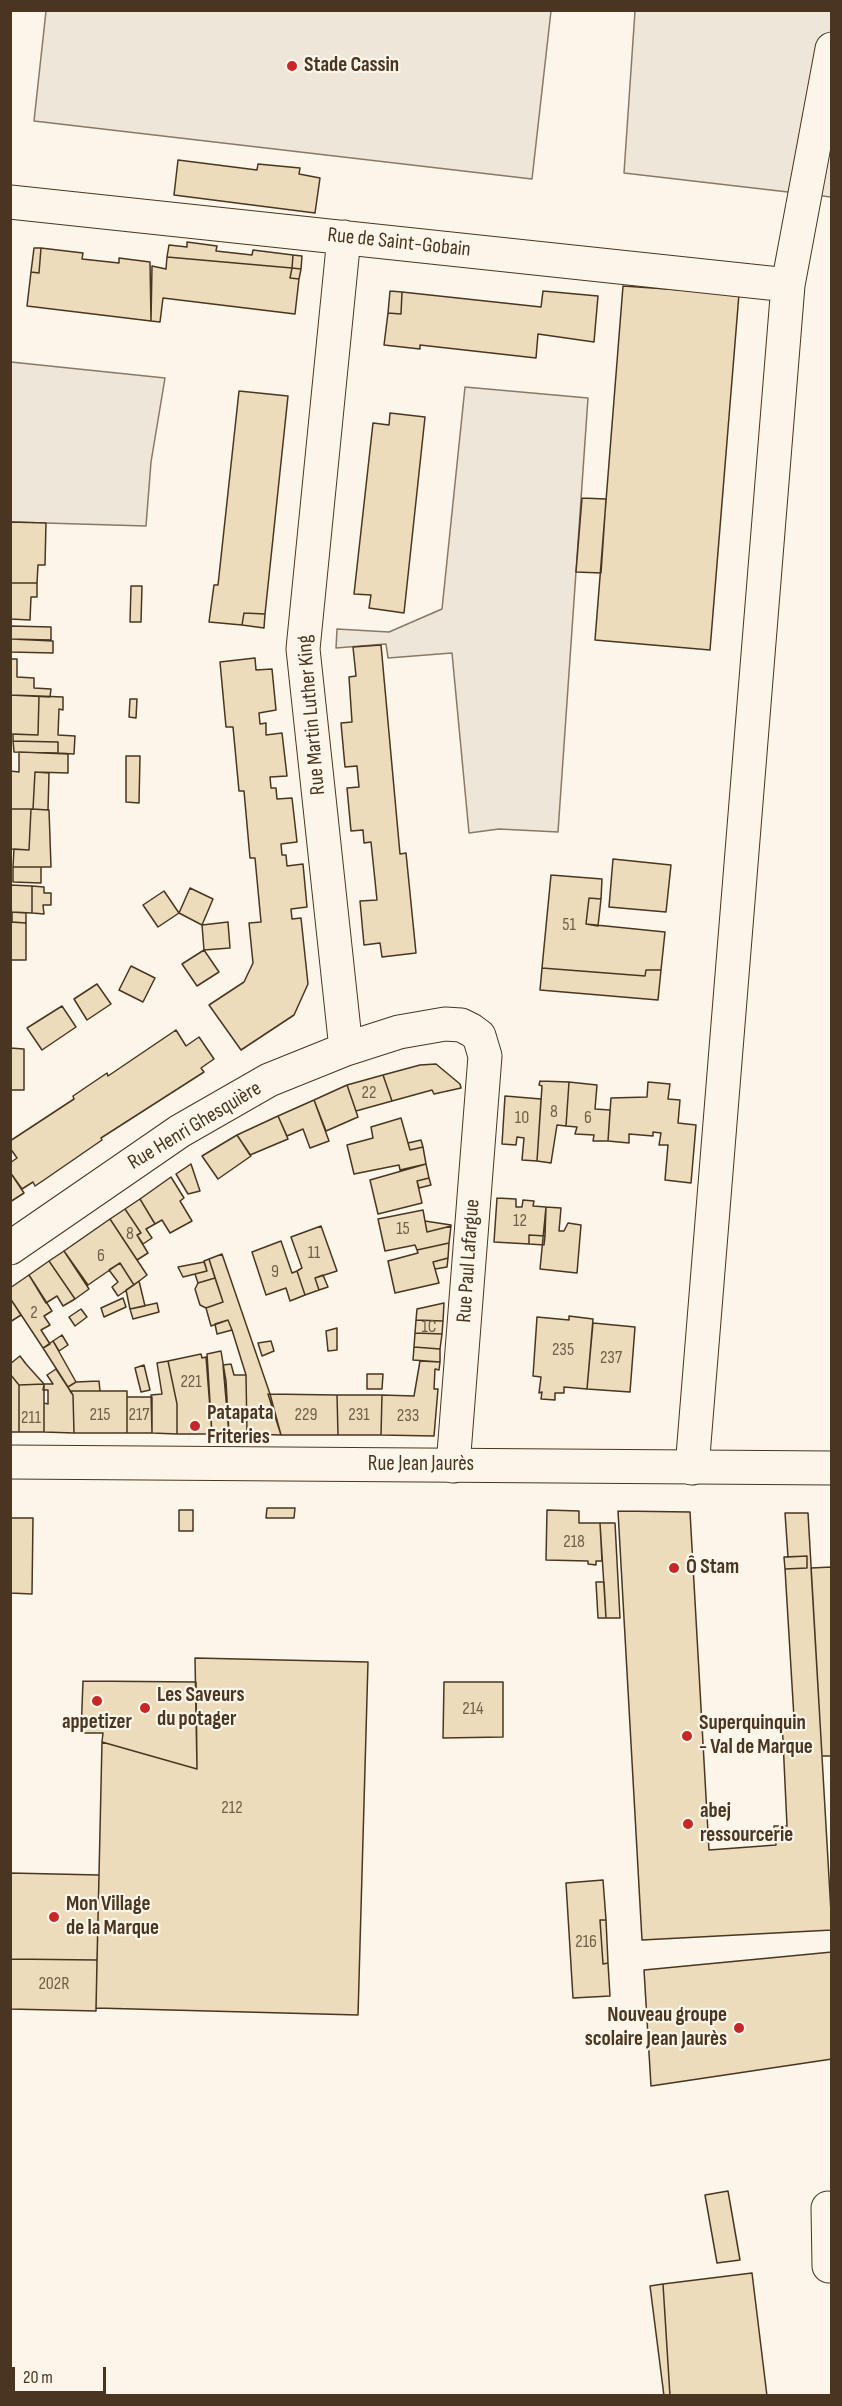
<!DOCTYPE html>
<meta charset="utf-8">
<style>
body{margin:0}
#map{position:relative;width:842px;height:2406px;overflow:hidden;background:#fbf6e9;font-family:"Sofia Sans Condensed",sans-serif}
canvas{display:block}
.frame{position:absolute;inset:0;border:12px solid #4a3520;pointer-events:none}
.scale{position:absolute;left:12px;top:2367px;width:94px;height:27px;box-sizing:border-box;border:3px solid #4a3520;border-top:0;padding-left:8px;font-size:18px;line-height:21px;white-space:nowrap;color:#4a3520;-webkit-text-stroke:4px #fbf6e9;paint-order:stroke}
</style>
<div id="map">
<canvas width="842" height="2406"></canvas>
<div class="frame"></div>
<div class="scale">20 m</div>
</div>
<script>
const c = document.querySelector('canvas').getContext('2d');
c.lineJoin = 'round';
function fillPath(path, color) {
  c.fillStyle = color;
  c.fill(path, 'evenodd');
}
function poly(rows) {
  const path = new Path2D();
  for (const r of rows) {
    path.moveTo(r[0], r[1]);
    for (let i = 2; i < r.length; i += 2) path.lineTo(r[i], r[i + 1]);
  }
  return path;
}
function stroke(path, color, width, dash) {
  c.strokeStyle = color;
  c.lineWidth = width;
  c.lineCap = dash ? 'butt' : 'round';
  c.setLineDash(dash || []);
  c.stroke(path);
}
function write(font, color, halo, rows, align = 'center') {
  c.font = font + ' "Sofia Sans Condensed",sans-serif';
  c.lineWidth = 4.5;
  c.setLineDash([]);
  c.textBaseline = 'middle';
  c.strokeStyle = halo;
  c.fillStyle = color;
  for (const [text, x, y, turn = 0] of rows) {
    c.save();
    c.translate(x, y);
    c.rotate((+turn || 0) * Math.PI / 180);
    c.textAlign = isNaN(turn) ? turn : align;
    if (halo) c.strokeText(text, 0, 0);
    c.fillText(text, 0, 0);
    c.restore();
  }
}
const green = poly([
 [46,11,551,11,532,179,34,121,46,11],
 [635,11,831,11,831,197,624,173,635,11],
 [11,362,165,378,151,462,146,526,11,522,11,362],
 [465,387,588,398,558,832,499,829,469,833,452,653,388,658,386,644,336,648,337,629,389,632,442,609,465,387]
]);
fillPath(green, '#ede6d9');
stroke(green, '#887966', 1.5);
const building = poly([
 [178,160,257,170,258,164,300,168,299,174,320,178,315,213,174,195,178,160],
 [187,242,217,246,216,251,252,255,253,250,293,255,292,268,167,257,169,245,187,247,187,242],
 [34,248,41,248,39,273,31,272,34,248],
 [41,248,83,253,82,259,119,263,119,258,150,262,151,321,27,306,31,272,39,273,41,248],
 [293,255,302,256,301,269,292,268,293,255],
 [167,257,292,268,290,278,299,279,295,314,163,298,160,322,151,321,152,266,166,269,167,257],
 [292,268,301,269,299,279,290,278,292,268],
 [623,286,739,294,710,650,595,640,623,286],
 [390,291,402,292,401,314,388,313,390,291],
 [543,291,598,296,594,342,538,334,536,358,420,345,420,349,384,345,388,313,401,314,402,292,541,307,543,291],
 [239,391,288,396,265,614,244,613,242,625,209,622,214,585,218,585,239,391],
 [390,413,425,417,404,613,369,608,371,595,354,594,373,423,389,425,390,413],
 [582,498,606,499,601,573,576,572,582,498],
 [10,522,46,523,45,565,38,565,37,583,10,583,10,522],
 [10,583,37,583,37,597,31,597,30,620,10,619,10,583],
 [131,586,142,586,141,622,130,622,131,586],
 [244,613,265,614,264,628,242,625,244,613],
 [10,626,51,627,51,640,10,639,10,626],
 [11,639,53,641,53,653,10,652,11,639],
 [381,645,400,854,406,853,416,953,382,957,380,943,364,945,360,901,377,900,371,842,364,843,363,830,351,831,347,788,359,787,357,766,345,767,341,723,352,722,349,677,356,676,353,647,381,645],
 [255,658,256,670,272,669,276,710,259,713,260,724,266,723,266,735,282,733,287,776,270,777,271,788,276,788,277,799,292,798,297,842,281,844,282,855,286,855,287,866,303,864,307,907,291,909,292,919,301,918,308,984,294,1015,241,1050,209,1005,244,982,253,963,249,923,261,922,255,858,250,858,244,791,239,791,233,727,226,727,220,662,255,658],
 [10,659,17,659,17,677,34,678,34,688,51,689,50,697,10,695,10,659],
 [10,695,39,696,38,735,10,734,10,695],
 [39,696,63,697,63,710,59,709,58,735,75,736,74,754,58,753,58,742,13,741,13,734,38,735,39,696],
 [130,699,137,699,136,718,129,717,130,699],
 [13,741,58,742,58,753,14,752,13,741],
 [19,752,68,754,68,773,35,772,33,809,10,809,10,771,19,772,19,752],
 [126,756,140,756,139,803,126,802,126,756],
 [35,772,49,773,48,810,33,809,35,772],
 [10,809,31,809,29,850,10,849,10,809],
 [31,809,49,810,51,867,13,867,14,849,29,850,31,809],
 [613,859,671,865,666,912,609,907,613,859],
 [13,867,41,867,41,883,13,882,13,867],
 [551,875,602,879,601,899,589,898,586,924,665,932,661,970,646,970,645,976,542,968,551,875],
 [10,885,32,886,32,913,12,912,12,922,10,885],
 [32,886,44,887,44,893,51,893,51,905,43,905,44,914,32,913,32,886],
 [190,888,213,899,202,925,179,913,190,888],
 [164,891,179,913,158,927,143,905,164,891],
 [589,898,601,899,598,926,586,924,589,898],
 [12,912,26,913,26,923,12,922,12,912],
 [10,922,26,923,26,960,10,960,10,922],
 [228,922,230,948,204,950,202,925,228,922],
 [204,950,219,972,197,986,182,964,204,950],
 [131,966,155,978,143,1002,119,990,131,966],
 [542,968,645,976,646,970,661,970,658,1000,540,990,542,968],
 [97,984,111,1004,87,1020,74,999,97,984],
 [62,1006,76,1027,42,1050,27,1028,62,1006],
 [176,1030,186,1046,199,1037,214,1059,201,1068,204,1072,101,1138,102,1140,44,1180,35,1186,33,1182,22,1189,10,1172,10,1163,17,1158,10,1148,10,1141,74,1099,73,1096,107,1073,108,1076,176,1030],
 [10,1048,24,1049,24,1090,10,1090,10,1048],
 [436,1064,460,1084,461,1088,434,1094,432,1090,392,1101,383,1075,420,1065,436,1064],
 [383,1075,392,1101,356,1111,347,1085,383,1075],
 [540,1081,569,1082,566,1126,557,1125,551,1163,537,1161,542,1086,539,1085,540,1081],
 [569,1082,597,1085,595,1109,610,1110,608,1141,593,1141,594,1135,575,1134,577,1127,566,1126,569,1082],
 [648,1082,670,1084,668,1099,680,1100,678,1123,696,1125,691,1183,665,1180,668,1145,659,1145,661,1133,653,1132,653,1136,629,1134,629,1143,608,1141,611,1098,647,1097,648,1082],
 [347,1085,358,1117,326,1131,314,1100,347,1085],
 [505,1096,541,1099,537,1161,522,1160,524,1138,517,1137,516,1145,502,1144,505,1096],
 [314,1100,329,1141,310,1148,303,1129,287,1136,278,1116,314,1100],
 [278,1116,288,1139,250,1155,237,1135,278,1116],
 [401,1118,410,1150,423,1147,426,1164,400,1170,399,1165,354,1174,347,1145,373,1138,371,1127,401,1118],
 [237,1135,251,1156,218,1179,202,1156,237,1135],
 [421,1140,423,1147,410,1150,408,1143,421,1140],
 [191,1164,200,1191,188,1194,176,1174,191,1164],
 [426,1164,429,1178,417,1181,422,1203,378,1214,370,1180,426,1164],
 [10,1172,24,1193,10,1202,10,1172],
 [171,1177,184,1198,180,1201,192,1221,170,1233,162,1220,155,1224,140,1199,171,1177],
 [429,1178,431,1185,419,1188,417,1181,429,1178],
 [497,1198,516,1199,516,1207,522,1207,523,1200,534,1201,533,1206,546,1207,545,1236,529,1235,529,1244,494,1242,497,1198],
 [140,1199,155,1224,146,1229,152,1238,143,1244,137,1235,141,1233,125,1209,140,1199],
 [546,1207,561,1208,559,1231,564,1231,568,1223,581,1225,577,1273,540,1269,546,1207],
 [125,1209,141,1233,137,1235,148,1253,137,1260,110,1219,125,1209],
 [423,1210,427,1232,451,1226,449,1243,417,1250,415,1245,385,1251,378,1219,423,1210],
 [110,1219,147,1275,134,1285,120,1263,88,1285,64,1251,110,1219],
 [425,1221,451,1225,451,1226,427,1232,425,1221],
 [321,1226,337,1271,315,1278,319,1290,305,1295,297,1271,302,1268,291,1237,321,1226],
 [529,1235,545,1236,544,1245,529,1244,529,1235],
 [281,1241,292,1273,297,1271,305,1295,290,1301,286,1288,266,1295,252,1252,281,1241],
 [449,1243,448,1258,433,1262,439,1283,395,1293,388,1261,418,1253,417,1250,449,1243],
 [64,1251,89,1289,75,1299,49,1261,64,1251],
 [222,1254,270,1394,281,1435,247,1434,246,1375,232,1330,228,1320,211,1326,206,1308,223,1302,209,1259,222,1254],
 [448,1258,447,1267,435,1269,433,1262,448,1258],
 [209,1259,215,1278,198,1283,195,1274,207,1271,204,1261,209,1259],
 [49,1261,75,1299,63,1306,57,1296,46,1303,29,1275,49,1261],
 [204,1262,207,1271,183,1277,178,1267,204,1262],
 [120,1263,134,1285,118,1296,112,1287,118,1282,109,1270,120,1263],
 [29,1275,52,1311,44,1316,50,1325,41,1330,50,1344,43,1348,10,1298,10,1288,29,1275],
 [323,1275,328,1287,319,1290,315,1278,323,1275],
 [215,1278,223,1302,206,1308,200,1305,195,1289,198,1283,215,1278],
 [139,1281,145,1306,130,1309,126,1290,139,1281],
 [10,1298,21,1315,10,1322,10,1298],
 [123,1298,126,1307,104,1317,101,1308,123,1298],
 [157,1303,159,1312,133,1319,130,1309,157,1303],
 [444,1303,443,1321,416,1320,417,1309,444,1303],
 [81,1309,87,1317,75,1326,69,1317,81,1309],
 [569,1316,593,1319,587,1389,564,1387,564,1393,555,1393,555,1400,541,1399,542,1392,539,1393,541,1377,533,1376,537,1317,569,1320,569,1316],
 [228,1320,232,1330,217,1334,215,1324,228,1320],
 [416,1320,443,1321,442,1334,415,1333,416,1320],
 [593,1323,635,1327,630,1392,587,1389,593,1323],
 [337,1328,337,1350,328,1351,326,1331,337,1328],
 [415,1333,442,1334,440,1349,414,1347,415,1333],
 [62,1335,68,1345,59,1351,53,1341,62,1335],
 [53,1341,76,1382,68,1387,43,1348,53,1341],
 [271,1341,274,1351,262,1356,258,1343,271,1341],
 [414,1347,440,1349,440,1362,413,1360,414,1347],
 [221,1351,226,1381,229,1434,212,1434,207,1354,221,1351],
 [201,1354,202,1358,206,1357,212,1434,177,1434,177,1404,168,1361,201,1354],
 [20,1356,26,1364,44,1384,19,1385,10,1374,10,1364,20,1356],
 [168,1361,177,1404,177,1434,152,1433,151,1395,162,1394,157,1363,168,1361],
 [420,1361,440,1362,439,1370,435,1369,434,1389,438,1389,434,1436,381,1435,382,1395,414,1396,420,1361],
 [231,1364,234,1375,246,1375,247,1434,229,1434,223,1365,231,1364],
 [144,1365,150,1390,141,1392,135,1368,144,1365],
 [56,1369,73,1395,74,1433,44,1432,44,1403,48,1404,48,1390,43,1390,44,1384,53,1384,47,1375,56,1369],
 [10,1374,19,1385,19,1432,10,1432,10,1374],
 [367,1374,383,1374,382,1389,367,1389,367,1374],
 [99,1381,100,1391,70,1391,68,1387,76,1382,99,1381],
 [44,1384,44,1432,19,1432,19,1385,44,1384],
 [70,1391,127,1391,127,1433,74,1433,73,1395,70,1391],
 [268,1394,337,1395,338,1435,281,1435,268,1394],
 [337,1395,382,1395,381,1435,338,1435,337,1395],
 [127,1397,152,1397,152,1433,127,1433,127,1397],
 [267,1508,295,1508,294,1518,266,1518,267,1508],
 [179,1510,193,1510,193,1531,179,1531,179,1510],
 [547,1510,579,1511,579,1523,600,1523,602,1561,596,1561,596,1565,588,1564,588,1561,546,1560,547,1510],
 [618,1511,690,1512,709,1850,776,1845,774,1826,787,1826,782,1719,794,1718,785,1569,807,1568,807,1556,788,1557,785,1513,808,1513,832,1930,642,1940,618,1511],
 [10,1518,33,1518,32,1594,10,1593,10,1518],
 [600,1523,615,1523,620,1618,606,1618,600,1523],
 [807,1556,807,1568,785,1569,784,1557,807,1556],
 [832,1567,832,1756,822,1756,811,1568,832,1567],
 [596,1582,604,1582,606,1618,598,1618,596,1582],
 [195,1658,368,1662,358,2015,96,2008,102,1742,197,1769,195,1658],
 [83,1681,196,1682,197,1769,102,1742,103,1733,81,1733,83,1681],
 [444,1682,503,1682,503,1737,443,1738,444,1682],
 [10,1873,99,1875,97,1960,10,1959,10,1873],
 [603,1880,606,1920,600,1920,603,1964,608,1963,610,1996,573,1998,566,1883,603,1880],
 [600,1920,606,1920,608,1963,603,1964,600,1920],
 [832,1952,832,2059,651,2086,644,1970,832,1952],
 [10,1959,97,1960,96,2011,10,2009,10,1959],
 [728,2191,740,2260,717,2263,705,2195,728,2191],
 [752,2273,767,2396,670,2396,663,2284,752,2273],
 [663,2284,670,2396,664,2396,650,2286,663,2284]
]);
fillPath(building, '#ecdcbc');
stroke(building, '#4a3520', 1.5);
const minor = poly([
 [10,202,788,285],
 [344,237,303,649,346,1049],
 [10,1248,180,1131,269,1080,346,1049,399,1032,445,1024,461,1025,471,1030,479,1036,485,1056,453,1466],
 [692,1468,788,285,832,49],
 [832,2209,828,2208,829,2266,832,2266]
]);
const major = poly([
 [10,1462,832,1468]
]);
stroke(minor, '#4a3520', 35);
stroke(major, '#4a3520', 35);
stroke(minor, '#fbf6e9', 33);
stroke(major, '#fbf6e9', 33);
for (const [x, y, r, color] of [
 [292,66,6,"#c62828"],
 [195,1426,6,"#c62828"],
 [674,1568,6,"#c62828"],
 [97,1701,6,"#c62828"],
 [145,1708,6,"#c62828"],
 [687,1736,6,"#c62828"],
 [688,1824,6,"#c62828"],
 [54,1917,6,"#c62828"],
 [739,2028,6,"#c62828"]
]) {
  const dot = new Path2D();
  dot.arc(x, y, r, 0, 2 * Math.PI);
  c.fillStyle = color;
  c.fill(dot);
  stroke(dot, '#fbf6e9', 2);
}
write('18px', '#725f47', null, [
 ["51",569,925],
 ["22",369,1093],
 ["8",554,1112],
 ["10",522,1118],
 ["6",588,1118],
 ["12",520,1221],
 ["15",403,1229],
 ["8",130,1234],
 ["11",314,1253],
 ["6",101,1256],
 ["9",275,1272],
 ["2",34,1313],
 ["1C",429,1327],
 ["235",563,1350],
 ["237",611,1358],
 ["221",191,1382],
 ["215",100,1415],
 ["217",139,1415],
 ["229",306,1415],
 ["231",359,1415],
 ["233",408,1416],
 ["211",31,1418],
 ["218",574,1542],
 ["214",473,1709],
 ["212",232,1808],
 ["216",586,1942],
 ["202R",54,1984]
]);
write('bold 21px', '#4a3520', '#fbf6e9', [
 ["Stade Cassin",304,66],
 ["Patapata",207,1414],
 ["Friteries",207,1438],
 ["Ô Stam",686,1568],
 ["Les Saveurs",157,1696],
 ["du potager",157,1720],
 ["appetizer",97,1723,"center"],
 ["Superquinquin",699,1724],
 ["- Val de Marque",699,1748],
 ["abej",700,1812],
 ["ressourcerie",700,1836],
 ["Mon Village",66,1905],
 ["de la Marque",66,1929],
 ["Nouveau groupe",727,2016,"right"],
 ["scolaire Jean Jaurès",727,2040,"right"]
], 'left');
write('21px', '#4a3520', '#fbf6e9', [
 ["Rue de Saint-Gobain",399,243,6],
 ["Rue Martin Luther King",312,715,-95],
 ["Rue Henri Ghesquière",195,1126,-31],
 ["Rue Paul Lafargue",469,1261,-86],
 ["Rue Jean Jaurès",421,1465]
]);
</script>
